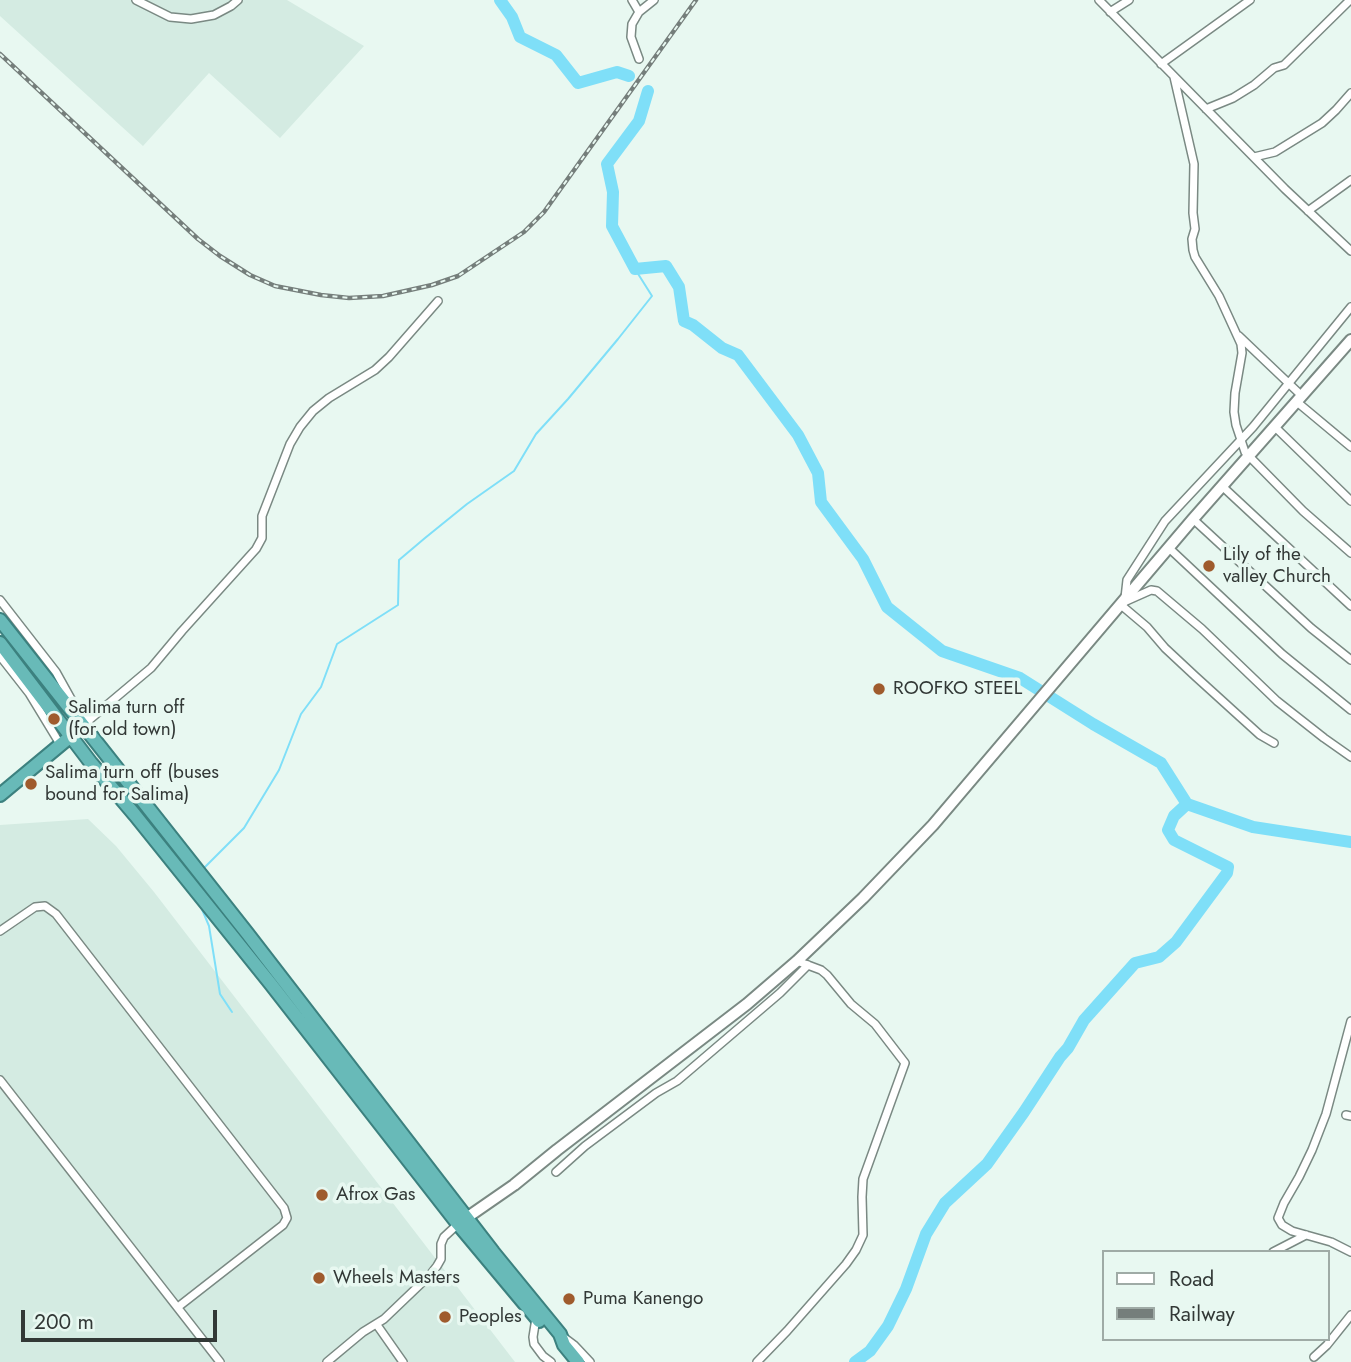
<!DOCTYPE html>
<style>
body{margin:0}
#map{position:relative;width:1351px;height:1362px;overflow:hidden;background:#e8f8f1;font-family:Jost,sans-serif}
canvas{display:block}
.legend{position:absolute;left:1102px;top:1250px;width:228px;height:91px;box-sizing:border-box;background:#e8f8f1;border:2px solid #9faba6;margin:0;padding:9px 12px;list-style:none;font-size:21px;color:#323836}
.legend li{display:flex;align-items:center;gap:14px;height:35px}
.legend b{width:35px;border:2px solid #9faba6}
.scale{position:absolute;left:21px;top:1310px;width:196px;height:32px;box-sizing:border-box;border:4px solid #323836;border-top:0;padding-left:9px;font-size:21px;line-height:24px;white-space:nowrap;color:#323836;-webkit-text-stroke:5px #e8f8f1;paint-order:stroke}
</style>
<div id="map">
<canvas width="1351" height="1362"></canvas>
<ul class="legend">
<li><b style="height:9px;background:#fff"></b>Road</li>
<li><b style="height:9px;background:#757e7b"></b>Railway</li>
</ul>
<div class="scale">200 m</div>
</div>
<script>
const c = document.querySelector('canvas').getContext('2d');
c.lineJoin = 'round';
function fillPath(path, color) {
  c.fillStyle = color;
  c.fill(path, 'evenodd');
}
function poly(rows) {
  const path = new Path2D();
  for (const r of rows) {
    path.moveTo(r[0], r[1]);
    for (let i = 2; i < r.length; i += 2) path.lineTo(r[i], r[i + 1]);
  }
  return path;
}
function stroke(path, color, width, dash) {
  c.strokeStyle = color;
  c.lineWidth = width;
  c.lineCap = dash ? 'butt' : 'round';
  c.setLineDash(dash || []);
  c.stroke(path);
}
function write(font, color, halo, rows, align = 'center') {
  c.font = font + ' Jost,sans-serif';
  c.lineWidth = 7;
  c.setLineDash([]);
  c.textBaseline = 'middle';
  c.strokeStyle = halo;
  c.fillStyle = color;
  for (const [text, x, y, turn = 0] of rows) {
    c.save();
    c.translate(x, y);
    c.rotate((+turn || 0) * Math.PI / 180);
    c.textAlign = isNaN(turn) ? turn : align;
    if (halo) c.strokeText(text, 0, 0);
    c.fillText(text, 0, 0);
    c.restore();
  }
}
fillPath(poly([
 [0,0,287,0,364,46,280,138,209,73,143,146,0,16],
 [88,819,116,846,154,892,515,1362,0,1362,0,825]
]), '#d4ebe2');
stroke(poly([
 [204,868,244,828,279,770,301,714,321,687,337,644,398,605,399,560,425,538,467,504,514,471,536,434,568,399,618,339,652,296,635,269],
 [201,907,209,926,220,994,232,1012]
]), '#7fdff8', 2);
stroke(poly([
 [500,0,512,17,520,37,556,55,578,83,617,72,629,76],
 [648,91,639,121,607,164,613,192,612,226,635,269,666,266,679,287,684,321,693,325,722,348,738,355,798,435,818,473,821,502,863,559,887,607,942,651,1020,678,1093,724,1161,763,1187,804,1253,827,1351,842],
 [855,1362,870,1351,888,1326,906,1289,926,1234,945,1203,987,1164,1024,1112,1060,1057,1068,1048,1084,1020,1135,963,1159,957,1176,942,1227,873,1228,867,1174,840,1168,830,1174,816,1187,804]
]), '#7fdff8', 12);
const minor = poly([
 [136,0,170,17,191,19,214,15,231,6,238,0],
 [632,0,639,12],
 [1099,0,1285,189,1351,251],
 [1110,12,1129,0],
 [639,59,631,37,632,24,639,12,654,0],
 [1161,64,1250,0],
 [1174,77,1194,164,1193,213,1195,229,1192,239,1193,250,1195,257,1219,296,1241,344,1242,353,1235,393,1234,412,1236,425,1245,452,1303,511,1351,553],
 [1206,109,1233,98,1254,85,1274,68,1284,65,1350,0],
 [1254,157,1275,152,1322,123,1336,110,1351,93],
 [1308,211,1351,180],
 [1239,336,1302,396],
 [1297,402,1351,447],
 [1275,427,1351,501],
 [1223,487,1351,606],
 [1193,519,1311,628,1351,660],
 [1169,548,1282,654,1351,710],
 [1125,598,1127,580,1165,521,1253,427,1351,307],
 [0,600,56,672,76,708,89,721],
 [1124,602,1151,590,1157,591,1202,629,1277,701,1324,738,1351,757],
 [1121,605,1147,627,1165,648,1195,676,1260,735,1274,743],
 [0,656,29,693,60,744],
 [82,726,151,668,182,631,256,549,262,538,262,516,290,444,300,427,313,411,329,398,375,370,389,357,438,301],
 [0,931,35,907,45,906,56,914,284,1208,287,1218,283,1225,178,1307],
 [1351,1021,1326,1114,1312,1150,1299,1177,1284,1203,1278,1218,1282,1225,1292,1231,1331,1242,1351,1252],
 [0,1080,220,1362],
 [1346,1115,1351,1116],
 [556,1172,585,1146,656,1093,677,1081,780,993,808,965],
 [1273,1252,1306,1235],
 [536,1318,533,1337,534,1344,543,1356,551,1362],
 [377,1325,403,1362],
 [562,1336,574,1345,590,1362],
 [1314,1357,1327,1345,1351,1315],
 [327,1362,363,1332,384,1319,430,1275,437,1266,441,1259,441,1244,444,1237,458,1224],
 [757,1362,787,1331,846,1264,856,1250,863,1235,862,1197,863,1179,905,1063,875,1024,851,1004,827,975,821,970,797,961]
]);
const secondary = poly([
 [462,1221,514,1185,557,1150,747,1004,797,961,863,898,933,825,1193,519,1351,340]
]);
const trunk = poly([
 [0,620,247,933,493,1252,560,1334,564,1345,578,1362],
 [0,643,91,763,135,815,270,983,458,1224,539,1321],
 [0,795,77,731]
]);
stroke(minor, '#7a8983', 10);
stroke(secondary, '#7a8983', 14);
stroke(trunk, '#3c817f', 16);
stroke(minor, '#fff', 7);
stroke(secondary, '#fff', 10);
stroke(trunk, '#68bab8', 12);
const rail = poly([
 [0,54,198,239,220,256,250,275,275,286,321,295,349,298,383,296,432,285,458,276,524,232,544,212,696,0]
]);
stroke(rail, '#757e7b', 4.5);
stroke(rail, '#e8f8f1', 2, [5]);
for (const [x, y, r, color] of [
 [1209,566,7,"#9f5b2d"],
 [879,689,7,"#9f5b2d"],
 [54,719,7,"#9f5b2d"],
 [31,784,7,"#9f5b2d"],
 [322,1195,7,"#9f5b2d"],
 [319,1278,7,"#9f5b2d"],
 [569,1299,7,"#9f5b2d"],
 [445,1317,7,"#9f5b2d"]
]) {
  const dot = new Path2D();
  dot.arc(x, y, r, 0, 2 * Math.PI);
  c.fillStyle = color;
  c.fill(dot);
  stroke(dot, '#e8f8f1', 2.5);
}
write('19px', '#323836', '#e8f8f1', [
 ["Lily of the",1223,555],
 ["valley Church",1223,577],
 ["ROOFKO STEEL",893,689],
 ["Salima turn off",68,708],
 ["(for old town)",68,730],
 ["Salima turn off (buses",45,773],
 ["bound for Salima)",45,795],
 ["Afrox Gas",336,1195],
 ["Wheels Masters",333,1278],
 ["Puma Kanengo",583,1299],
 ["Peoples",459,1317]
], 'left');
</script>
